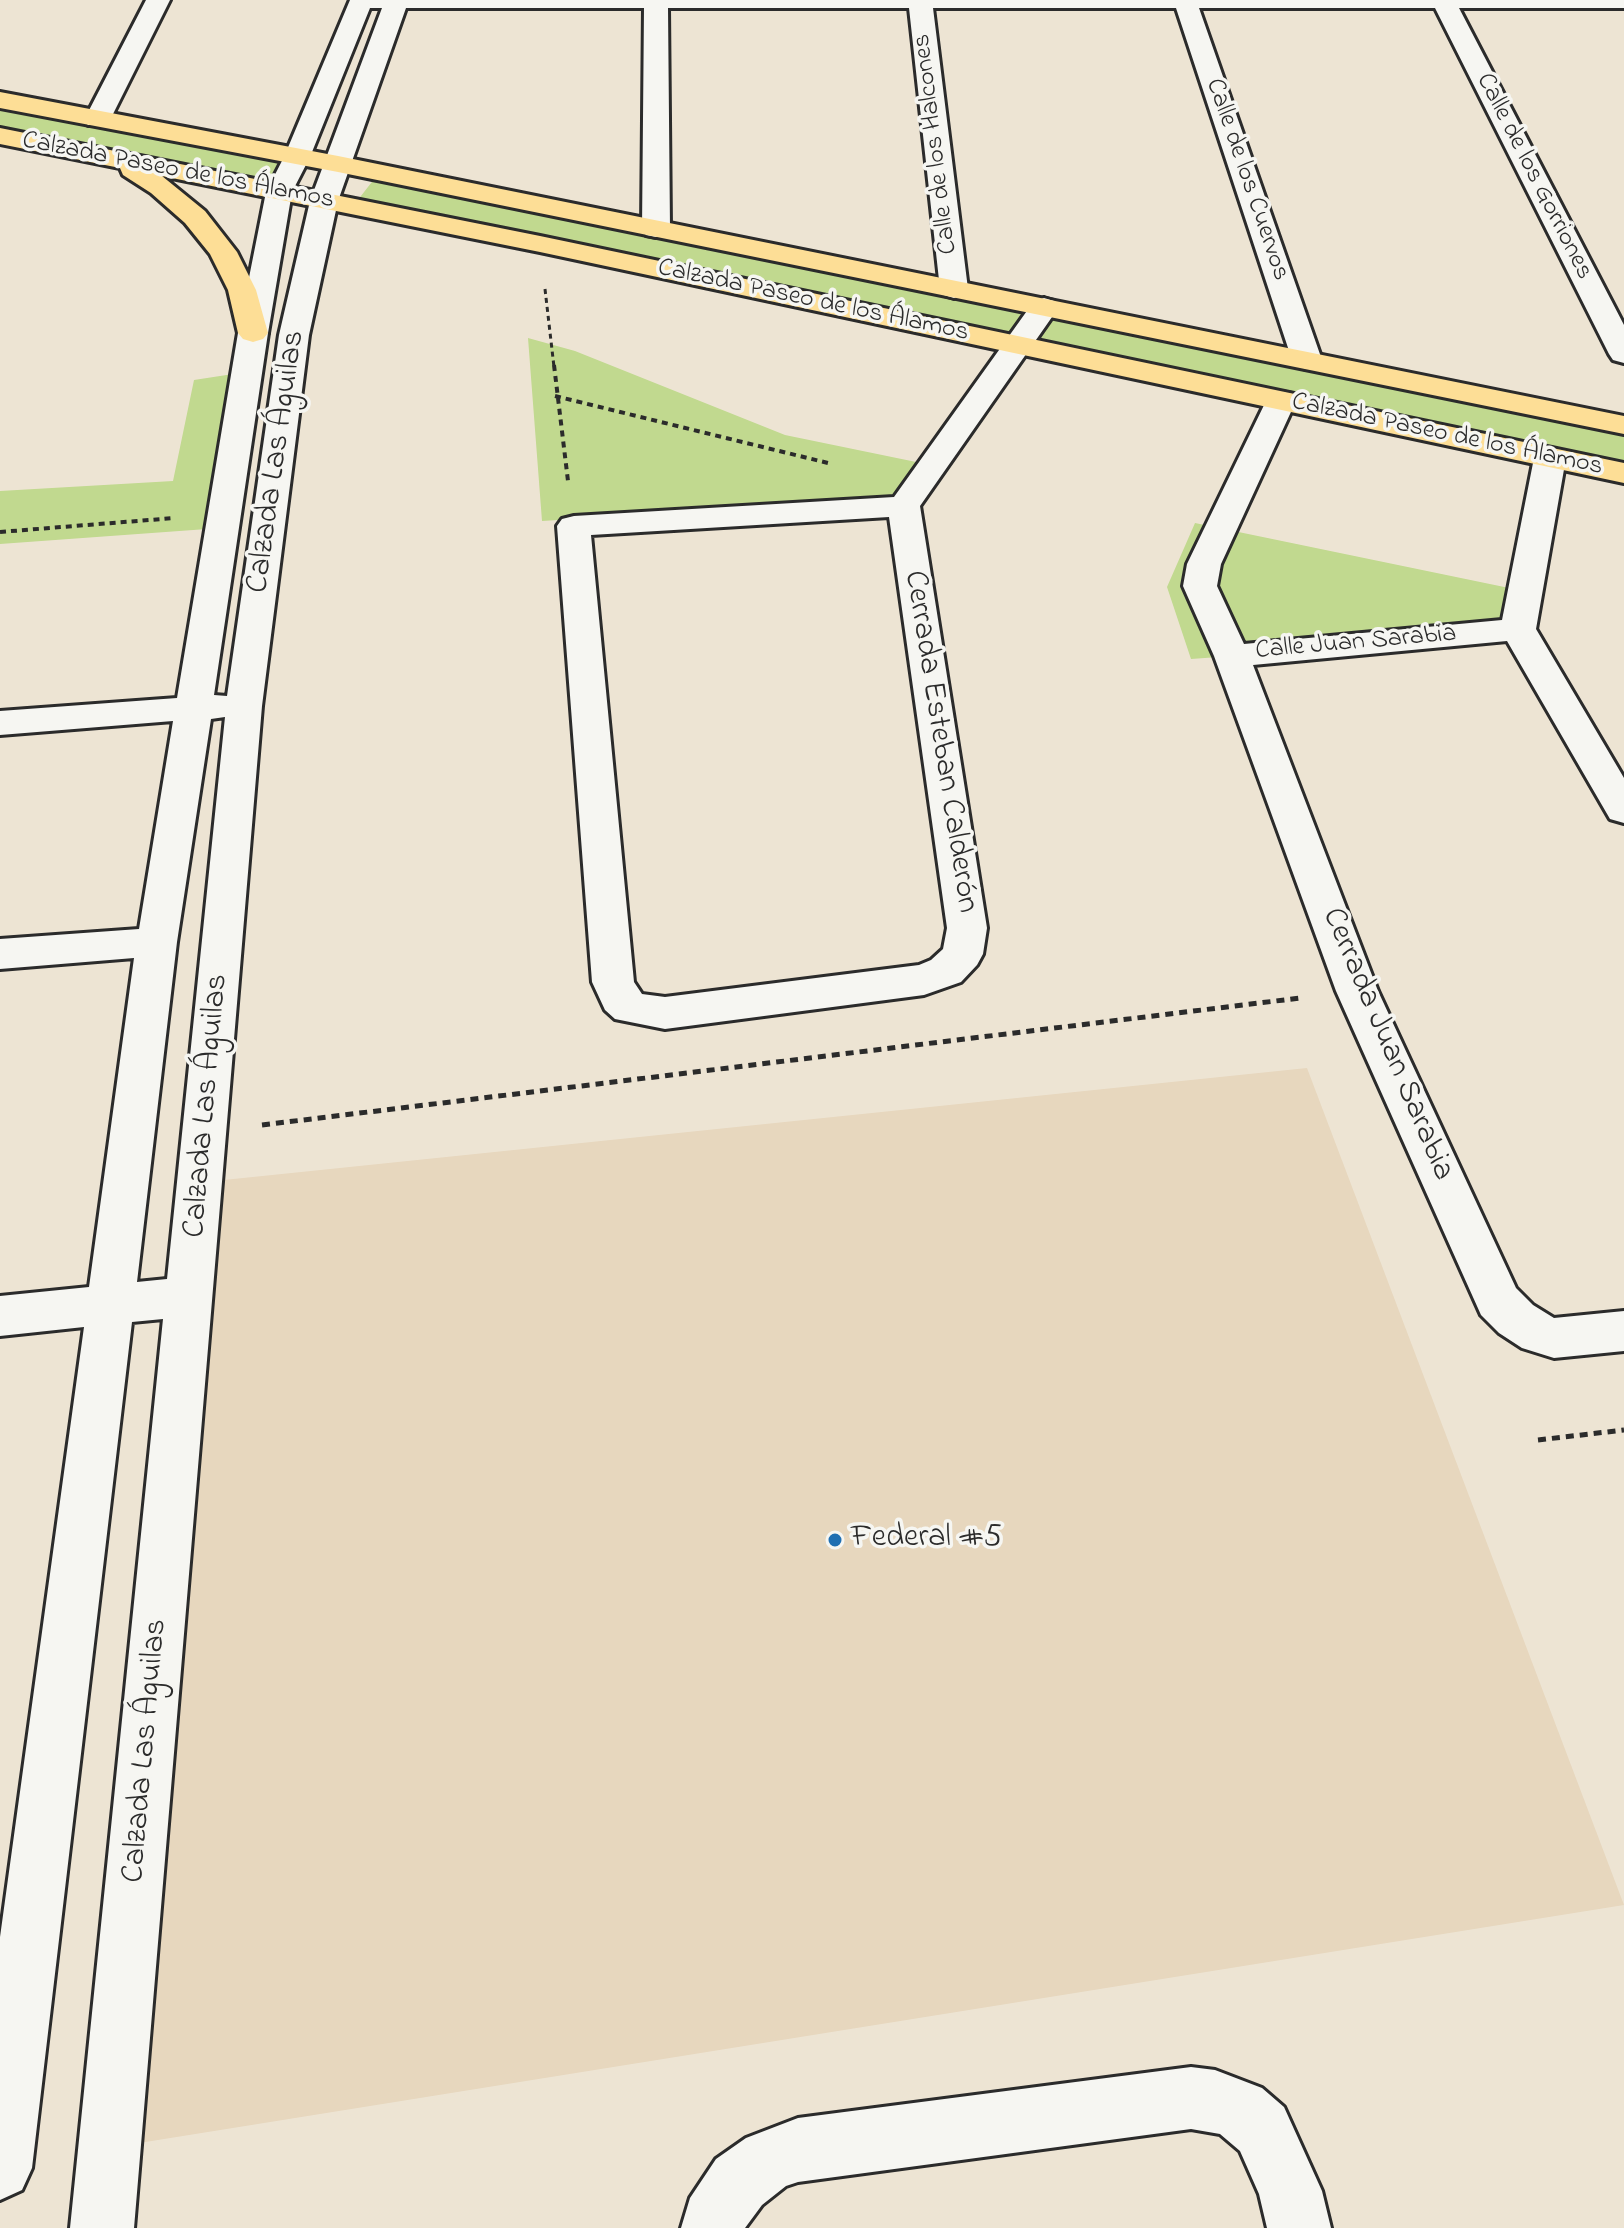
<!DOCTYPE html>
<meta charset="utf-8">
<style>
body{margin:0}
canvas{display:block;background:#ede4d3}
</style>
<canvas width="1624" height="2228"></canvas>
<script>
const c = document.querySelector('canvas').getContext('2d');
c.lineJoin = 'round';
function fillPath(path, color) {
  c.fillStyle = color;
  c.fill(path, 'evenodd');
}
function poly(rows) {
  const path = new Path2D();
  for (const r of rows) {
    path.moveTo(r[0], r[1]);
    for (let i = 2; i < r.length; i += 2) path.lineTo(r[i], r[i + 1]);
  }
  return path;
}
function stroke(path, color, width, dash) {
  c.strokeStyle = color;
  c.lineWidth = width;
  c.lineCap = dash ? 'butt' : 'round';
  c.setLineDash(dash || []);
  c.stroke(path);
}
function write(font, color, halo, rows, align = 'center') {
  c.font = font + ' "Indie Flower",sans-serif';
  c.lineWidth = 7;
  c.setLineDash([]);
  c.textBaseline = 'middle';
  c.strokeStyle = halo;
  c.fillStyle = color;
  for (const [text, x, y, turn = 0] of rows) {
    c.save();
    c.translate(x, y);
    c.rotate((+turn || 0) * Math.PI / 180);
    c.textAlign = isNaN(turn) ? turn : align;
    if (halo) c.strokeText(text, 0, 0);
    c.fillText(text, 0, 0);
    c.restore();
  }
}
fillPath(poly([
 [1307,1068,1624,1905,133,2144,214,1181]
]), '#e7d7be');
fillPath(poly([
 [0,103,284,160,271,185,0,131],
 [375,178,1624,432,1624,462,357,201],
 [528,338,575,351,785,435,921,463,898,499,542,521],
 [233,374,207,529,0,544,0,491,173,481,194,380],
 [1195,523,1514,589,1510,636,1191,659,1167,587]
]), '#c1d98f');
const minor = poly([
 [146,0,170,0,110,120,106,125,88,125,84,120,146,0],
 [350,0,1624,0,1624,8,1459,8,1624,325,1624,363,1613,360,1609,354,1435,8,1199,8,1322,360,1318,366,1307,369,1296,366,1292,360,1176,8,933,8,968,289,964,295,954,298,944,295,940,289,909,8,668,8,670,229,666,235,656,237,646,235,642,229,644,8,406,8,338,201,309,335,262,706,134,2228,70,2228,163,1319,132,1322,32,2168,22,2190,0,2200,0,1937,84,1327,0,1336,0,1296,89,1287,134,958,0,969,0,939,139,929,173,721,0,735,0,711,177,698,238,333,266,192,284,157,350,0],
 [370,8,382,8,310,201,279,335,227,696,214,695,268,333,292,192,310,157,370,8],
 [225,717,167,1279,137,1282,177,942,211,719,225,717],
 [1044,298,1054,301,1059,307,920,506,987,928,983,954,977,965,961,982,924,995,665,1029,615,1019,605,1010,592,982,557,526,562,519,574,516,894,497,1034,301,1044,298],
 [889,517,947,928,943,949,931,960,919,965,665,997,642,994,634,982,591,535,889,517],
 [1281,392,1292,394,1296,401,1221,564,1217,586,1244,644,1502,620,1534,458,1539,451,1550,448,1561,451,1566,458,1536,629,1624,778,1624,823,1610,819,1507,641,1253,665,1378,991,1516,1288,1533,1305,1554,1318,1624,1311,1624,1351,1554,1358,1522,1348,1499,1333,1481,1315,1336,991,1214,656,1183,586,1187,564,1266,401,1270,394,1281,392],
 [1191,2067,1215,2070,1262,2088,1284,2107,1322,2191,1331,2228,1267,2228,1259,2194,1240,2151,1220,2134,1191,2129,798,2182,786,2186,762,2205,745,2228,681,2228,690,2198,716,2159,746,2138,798,2118,1191,2067]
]);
const major = poly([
 [0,92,338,156,1624,416,1624,434,338,172,0,108,0,92],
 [0,128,540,236,1624,463,1624,483,540,252,162,176,205,211,237,252,256,290,268,333,263,339,253,342,243,339,238,333,228,290,210,254,185,223,151,193,123,175,120,168,0,144,0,128]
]);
stroke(minor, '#2b2b2b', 6);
stroke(major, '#2b2b2b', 6);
stroke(poly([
 [545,289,554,367]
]), '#2b2b2b', 3, [5, 4]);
stroke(poly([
 [554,365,568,481],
 [555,396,828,463],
 [0,532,174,518]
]), '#2b2b2b', 4, [6, 5]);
stroke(poly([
 [262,1125,1300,998],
 [1538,1440,1624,1430]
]), '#2b2b2b', 5, [8, 6]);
fillPath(minor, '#f6f6f2');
fillPath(major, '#fdde96');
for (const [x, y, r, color] of [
 [835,1540,8,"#1f6fb2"]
]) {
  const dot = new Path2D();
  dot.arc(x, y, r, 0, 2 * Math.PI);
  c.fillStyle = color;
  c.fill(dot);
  stroke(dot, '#f6f6f2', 3);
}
write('26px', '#2b2b2b', '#f6f6f2', [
 ["Calle de los Halcones",937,144,-97],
 ["Calzada Paseo de los Álamos",178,172,11],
 ["Calle de los Gorriones",1533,177,63],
 ["Calle de los Cuervos",1246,180,71],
 ["Calzada Paseo de los Álamos",813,302,12],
 ["Calzada Paseo de los Álamos",1447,436,12],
 ["Calle Juan Sarabia",1356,644,-5]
]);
write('32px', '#2b2b2b', '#f6f6f2', [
 ["Calzada Las Águilas",278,462,-82],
 ["Cerrada Esteban Calderón",939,742,81],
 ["Cerrada Juan Sarabia",1386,1045,67],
 ["Calzada Las Águilas",208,1106,-85],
 ["Calzada Las Águilas",147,1751,-85]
]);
write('32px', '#2b2b2b', '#f6f6f2', [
 ["Federal #5",851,1540]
], 'left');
</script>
